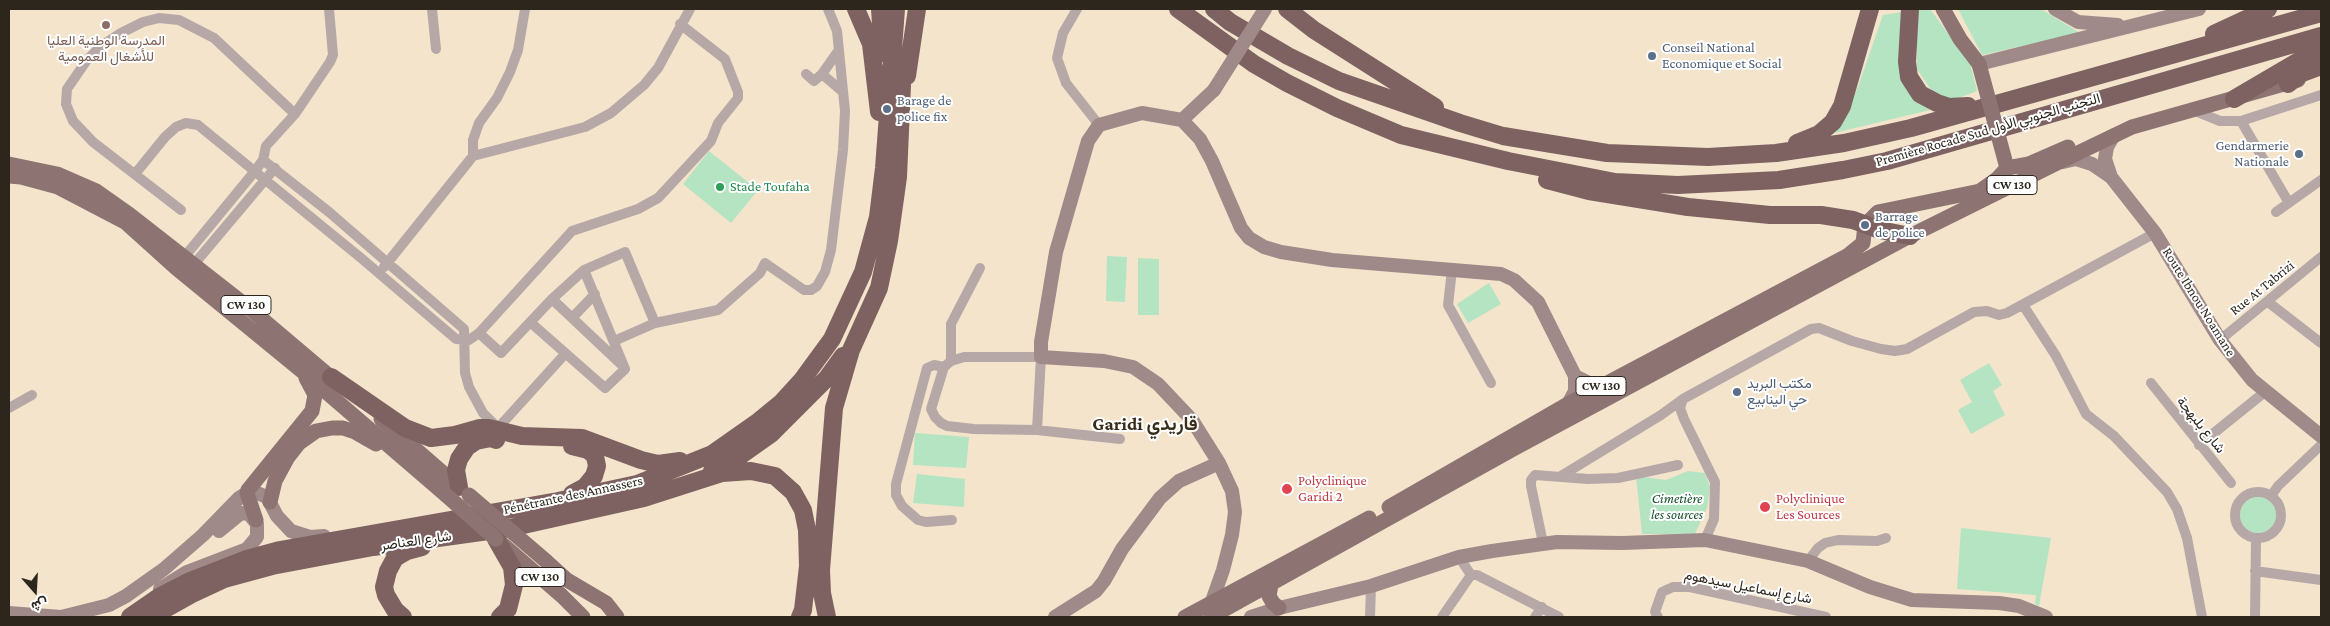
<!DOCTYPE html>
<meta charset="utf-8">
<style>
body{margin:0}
#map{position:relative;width:2330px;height:626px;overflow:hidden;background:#f3e4cb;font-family:"Crimson Pro",Vazirmatn,serif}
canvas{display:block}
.frame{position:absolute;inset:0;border:10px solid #2c261d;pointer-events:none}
.north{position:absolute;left:10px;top:566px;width:50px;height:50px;-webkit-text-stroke:4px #fff;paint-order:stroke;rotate:161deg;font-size:14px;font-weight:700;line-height:20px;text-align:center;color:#2c261d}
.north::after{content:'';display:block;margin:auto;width:18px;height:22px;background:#2c261d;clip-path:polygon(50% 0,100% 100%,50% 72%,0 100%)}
</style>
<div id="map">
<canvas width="2330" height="626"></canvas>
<div class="frame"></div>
<div class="north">ش</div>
</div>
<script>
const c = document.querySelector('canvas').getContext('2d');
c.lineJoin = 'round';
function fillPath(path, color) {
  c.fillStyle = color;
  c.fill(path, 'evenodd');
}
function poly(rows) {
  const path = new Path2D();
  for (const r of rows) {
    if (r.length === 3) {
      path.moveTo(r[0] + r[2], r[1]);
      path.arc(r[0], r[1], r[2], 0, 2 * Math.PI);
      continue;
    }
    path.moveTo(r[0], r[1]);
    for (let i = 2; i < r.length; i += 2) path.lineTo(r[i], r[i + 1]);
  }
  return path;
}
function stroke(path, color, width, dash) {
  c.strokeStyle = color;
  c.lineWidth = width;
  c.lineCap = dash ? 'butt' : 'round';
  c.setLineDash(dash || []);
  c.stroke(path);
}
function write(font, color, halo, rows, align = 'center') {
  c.font = font + ' "Crimson Pro",Vazirmatn,serif';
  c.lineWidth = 4;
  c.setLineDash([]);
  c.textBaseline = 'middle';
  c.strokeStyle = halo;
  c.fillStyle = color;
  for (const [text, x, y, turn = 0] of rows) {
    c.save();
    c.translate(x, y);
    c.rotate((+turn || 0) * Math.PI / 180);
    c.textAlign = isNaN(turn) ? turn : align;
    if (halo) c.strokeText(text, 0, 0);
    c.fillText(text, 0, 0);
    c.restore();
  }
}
fillPath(poly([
 [1917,9,1930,9,1970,63,1977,91,1951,101,1939,97,1929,87,1917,69],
 [1958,9,2041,9,2080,33,1982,55],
 [1902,12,1913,95,1930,110,1830,134,1843,122,1858,87,1883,15],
 [709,151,758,190,731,223,683,184],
 [1107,256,1127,257,1125,302,1106,301],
 [1138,258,1159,259,1159,315,1138,315],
 [1489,283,1501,304,1468,323,1457,304],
 [1989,363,2002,385,1993,391,2005,415,1971,434,1958,410,1972,402,1960,380],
 [915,433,969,437,966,468,913,465],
 [1688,471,1705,473,1710,487,1707,508,1692,540,1662,534,1642,534,1636,476,1666,480],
 [917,474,965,479,964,507,913,503],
 [2258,515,18],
 [1961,528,2051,538,2039,606,2035,604,2036,595,1957,589]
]), '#b4e4c2');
stroke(poly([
 [432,9,436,49],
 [1077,9,1063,33,1057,58,1066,83,1099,125],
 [806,74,814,81,822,74,843,92],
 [822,74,839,50],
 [2193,110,2220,121,2241,121,2289,203],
 [2241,121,2321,95],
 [473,156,585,127,611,113,644,85,658,68,690,9],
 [263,160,329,212,464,329,465,373,469,387,483,413,498,428],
 [135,174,165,137,176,127,186,123,198,125,361,258,456,339,469,340,479,333,572,231,638,209,658,198,711,141,718,123,738,98,738,92,725,59,680,24],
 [181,210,93,142,73,121,66,104,67,89,87,60,100,47,121,33,143,22,159,18,179,20,214,38,295,114],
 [2276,212,2321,180],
 [181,261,255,171,263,160,266,146,295,114,330,62,333,55,329,9],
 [384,267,473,156,473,140,479,123,497,98,510,72,518,50,525,9],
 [190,269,275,168],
 [1452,270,1448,305,1491,383],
 [552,299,623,366],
 [2268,302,2321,343],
 [2023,305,2056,356,2086,414,2114,436,2167,492,2177,509,2187,538,2202,617],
 [572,318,595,294],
 [530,322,605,388,625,369,584,270],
 [479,333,501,353,552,299,584,270,625,252,655,323],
 [2220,340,2321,257],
 [614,341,655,323,718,310,760,273,765,263,804,290,811,290,817,286,825,272,831,250,843,150,845,111,837,31,828,9],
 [951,361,951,324,980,268],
 [944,367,934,365,927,368,896,484,896,495,902,506,918,520,926,522,952,520],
 [2151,383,2231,483],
 [9,408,32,395],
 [498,428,565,354],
 [1037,430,974,429,947,426,941,423,935,417,931,409,944,367,951,361,964,357,1041,357,1037,430,1120,439],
 [2199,445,2266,391],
 [1561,476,1661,415,1683,399],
 [2258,515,23],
 [2271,496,2278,486,2321,445],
 [1705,540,1714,519,1715,482,1684,419,1680,408,1683,399,1811,329,1819,328,1852,341,1881,349,1895,351,1907,349,1974,312,1987,311,1999,315,2007,313,2155,233],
 [1543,543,1531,486,1531,480,1535,475,1588,479,1618,478,1678,465],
 [1459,557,1471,575,1477,575,1559,617],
 [1808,561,1818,548,1825,543,1838,540,1877,541,1886,538],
 [2255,571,2321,580],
 [1370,617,1371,586],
 [1442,617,1471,575],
 [1535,617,1542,607],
 [1658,617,1655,612,1662,592,1673,587,1690,587,1826,617],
 [2255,617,2256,538]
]), '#b6a8a7', 10);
stroke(poly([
 [2055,9,2078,22,2118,25],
 [1979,64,2199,9],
 [1182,120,1214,90],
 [2114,135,2107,147,2105,159,2111,177,2155,233,2220,340,2252,380,2321,436],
 [2063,162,2076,159,2092,164,2111,177],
 [1575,376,1589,383,1606,384],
 [160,589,187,572,247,549,257,537,257,524,249,514,241,513,219,531],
 [1211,604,1223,570,1232,535,1235,512,1232,491,1219,463,1192,420,1158,384,1133,367,1104,361,1041,357,1041,342,1056,252,1088,141,1099,125,1142,113,1182,120,1200,139,1212,161,1241,228,1249,238,1264,247,1281,252,1332,260,1501,274,1514,280,1538,302,1575,376,1575,391,1568,404],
 [9,613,61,617,109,605,126,596,164,569,203,535,239,498,247,493,257,493,267,497,277,516,291,531,310,537,324,536],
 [1055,617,1096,591,1104,581,1122,549,1160,498,1179,481,1219,463],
 [1251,617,1279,608,1371,586,1459,557,1492,551,1557,542,1622,543,1705,540,1808,561,1870,587,1912,600,1999,603,2019,606,2046,617]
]), '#9f8a89', 14);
stroke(poly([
 [1943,9,1960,39,1979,64],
 [9,164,57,174,96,191,130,215,249,308,340,385],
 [9,176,21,177,58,187,125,222,176,268,303,372,446,495],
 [381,419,459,487],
 [270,502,275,481,288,457,299,443,316,431,332,428,343,428,355,432,376,444],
 [1389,507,1568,404,1847,256,1863,243,1865,225,1878,212,1980,191,1997,179,2007,168,2029,164,2068,147],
 [256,520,247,493,248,490,312,411,315,395,306,378],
 [501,543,562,596,583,617],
 [546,561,567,580,606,603,617,617],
 [1271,585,1269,596,1273,603,1279,608],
 [1185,617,1369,518],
 [1211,617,1517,447,1910,236,2055,164,2132,127,2298,80]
]), '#8d7473', 15);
stroke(poly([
 [856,9,871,44,879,112],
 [880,9,883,53],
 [1178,9,1254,64,1287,83,1337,108,1401,135,1508,161,1615,182,1678,185,1779,180,1843,170,1887,161,2321,36],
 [1214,9,1230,22,1288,56,1339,81,1460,123,1503,136,1607,153,1708,157,1776,153,1844,143,1911,128,2321,13],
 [1287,9,1314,30,1435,107],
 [1910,9,1907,62,1909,77,1920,94,1937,103,1949,107,1968,106],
 [2214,34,2268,9],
 [907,76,917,9],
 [2288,84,2302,73,2321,66],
 [2234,99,2321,48],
 [1797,143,1819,134,1833,122,1842,106,1870,9],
 [1547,180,1589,191,1688,207,1770,215,1821,215,1853,220,1880,230,1910,236],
 [331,377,405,428,431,438,455,435,480,428,489,428,522,436,582,438,641,460,658,464,680,461],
 [572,446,588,450,595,456,597,466,594,476,585,487,572,494],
 [712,471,737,458,771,434,827,378,843,356],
 [459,487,456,470,459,459,467,447,476,441,491,438,496,440],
 [496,539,512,567,514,585,508,609,500,617],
 [130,617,159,597,188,582,247,559,280,550,558,501,637,484,712,454,759,421,781,403,802,380,832,339,863,272,878,217,884,168,896,9],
 [151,617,194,593,224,579,272,566,373,547,510,528,644,498,722,473,751,471,775,476,793,492,803,510,807,530,808,566,803,610,800,617],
 [403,617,395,610,386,595,384,587,388,571,395,558,407,551,422,547],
 [827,617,822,593,821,570,834,408,851,350,879,288,889,241,898,177,903,62]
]), '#7e6261', 18);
stroke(poly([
 [1214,90,1265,9]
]), '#9f8a89', 14);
stroke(poly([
 [1979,64,2007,168],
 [446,495,496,539],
 [469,495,546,561]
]), '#8d7473', 15);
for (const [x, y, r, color] of [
 [106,25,5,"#8d6e63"],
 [1652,56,5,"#5c6f8a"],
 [887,109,5,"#5c6f8a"],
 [2299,154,5,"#5c6f8a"],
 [720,187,5,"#2e9e5b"],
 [1865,225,5,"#5c6f8a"],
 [1737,392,5,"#5c6f8a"],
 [1287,489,6,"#e0444e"],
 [1765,507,6,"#e0444e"]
]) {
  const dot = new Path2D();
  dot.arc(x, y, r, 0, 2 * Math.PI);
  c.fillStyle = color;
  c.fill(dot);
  stroke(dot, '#fff', 2);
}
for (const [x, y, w] of [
 [2012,185,50],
 [246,305,50],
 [1601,386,50],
 [540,577,50]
]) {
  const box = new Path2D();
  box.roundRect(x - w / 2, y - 9.5, w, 19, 4);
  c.fillStyle = '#fff';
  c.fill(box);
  stroke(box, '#2c261d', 1);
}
write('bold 12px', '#2c261d', null, [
 ["CW 130",2012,185],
 ["CW 130",246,305],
 ["CW 130",1601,386],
 ["CW 130",540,577]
]);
write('14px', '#785e54', '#fff', [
 ["المدرسة الوطنية العليا",106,41],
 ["للأشغال العمومية",106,57]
]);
write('14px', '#4e5e75', '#fff', [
 ["Conseil National",1662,48],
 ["Economique et Social",1662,64],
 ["Barage de",897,101],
 ["police fix",897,117],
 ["Gendarmerie",2289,146,"right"],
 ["Nationale",2289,162,"right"],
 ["Barrage",1875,217],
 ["de police",1875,233],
 ["مكتب البريد",1747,384],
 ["حي الينابيع",1747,400]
], 'left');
write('14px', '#2c261d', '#fff', [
 ["Première Rocade Sud التجنب الجنوبي الأول",1988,130,-16],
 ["Rue At Tabrizi",2262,288,-39],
 ["Route Ibnou Noamane",2199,302,58],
 ["شارع بلبهجة",2201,425,51],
 ["Pénétrante des Annassers",573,495,-12],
 ["شارع العناصر",416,541,-8],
 ["شارع إسماعيل سيدهوم",1748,587,11]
]);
write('14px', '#27864d', '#fff', [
 ["Stade Toufaha",730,187]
], 'left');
write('14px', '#be3a42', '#fff', [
 ["Polyclinique",1298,481],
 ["Garidi 2",1298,497],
 ["Polyclinique",1776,499],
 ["Les Sources",1776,515]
], 'left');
write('italic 14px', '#164e2d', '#fff', [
 ["Cimetière",1677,499],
 ["les sources",1677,515]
]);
write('bold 19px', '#392d19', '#fff', [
 ["Garidi قاريدي",1145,424]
]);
</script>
